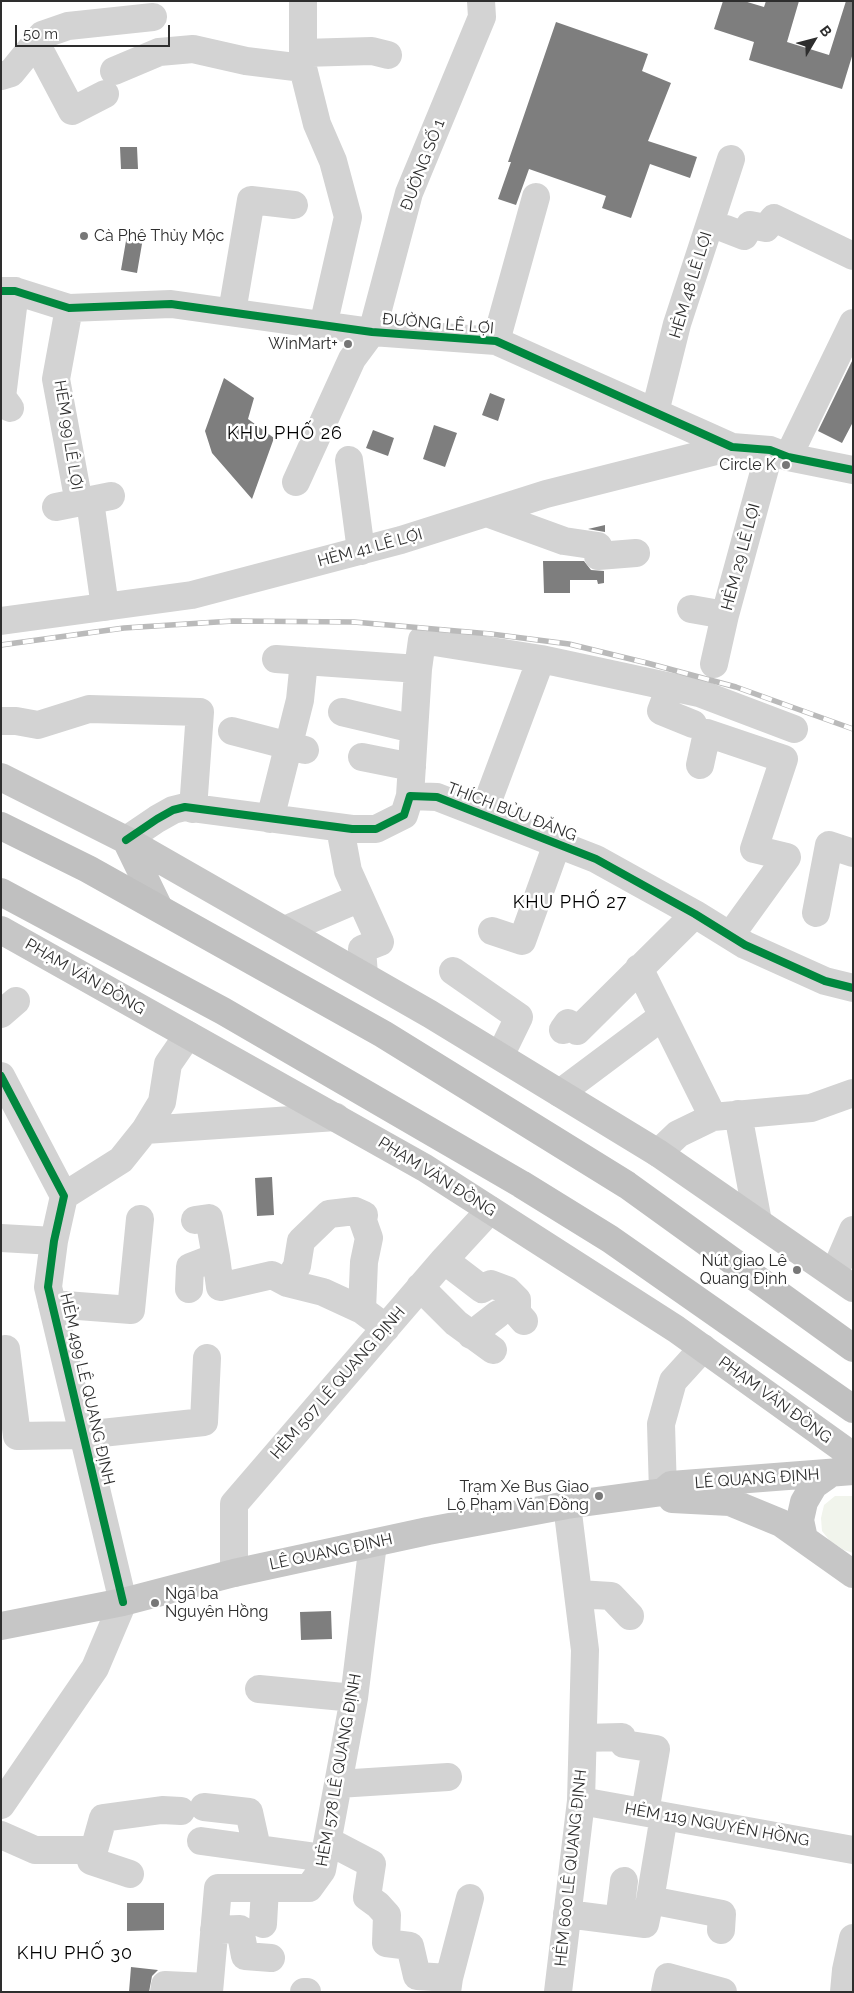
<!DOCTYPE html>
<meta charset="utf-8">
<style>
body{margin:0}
#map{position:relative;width:854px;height:1993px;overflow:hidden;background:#fff;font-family:Raleway,sans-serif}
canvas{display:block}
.frame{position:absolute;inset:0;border:2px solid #2e2e2e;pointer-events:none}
.north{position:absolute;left:789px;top:15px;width:50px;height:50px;-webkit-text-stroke:4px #fff;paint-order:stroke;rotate:53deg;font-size:14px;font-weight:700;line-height:20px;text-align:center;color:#2e2e2e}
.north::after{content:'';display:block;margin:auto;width:18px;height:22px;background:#2e2e2e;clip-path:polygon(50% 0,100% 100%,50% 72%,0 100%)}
.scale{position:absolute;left:15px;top:25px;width:155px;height:22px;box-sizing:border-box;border:2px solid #2e2e2e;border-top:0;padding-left:6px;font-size:15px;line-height:18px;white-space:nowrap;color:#2e2e2e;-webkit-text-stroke:4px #fff;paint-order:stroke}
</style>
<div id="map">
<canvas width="854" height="1993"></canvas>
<div class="frame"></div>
<div class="north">B</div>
<div class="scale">50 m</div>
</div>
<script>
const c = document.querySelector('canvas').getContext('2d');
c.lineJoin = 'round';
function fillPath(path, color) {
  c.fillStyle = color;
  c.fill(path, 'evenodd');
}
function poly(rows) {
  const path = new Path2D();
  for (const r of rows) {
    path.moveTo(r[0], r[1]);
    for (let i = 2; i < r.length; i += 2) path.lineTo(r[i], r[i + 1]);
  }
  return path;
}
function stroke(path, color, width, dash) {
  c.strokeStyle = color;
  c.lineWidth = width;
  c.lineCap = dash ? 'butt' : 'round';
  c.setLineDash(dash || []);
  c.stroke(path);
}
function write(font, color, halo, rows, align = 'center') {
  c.font = font + ' Raleway,sans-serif';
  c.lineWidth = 5;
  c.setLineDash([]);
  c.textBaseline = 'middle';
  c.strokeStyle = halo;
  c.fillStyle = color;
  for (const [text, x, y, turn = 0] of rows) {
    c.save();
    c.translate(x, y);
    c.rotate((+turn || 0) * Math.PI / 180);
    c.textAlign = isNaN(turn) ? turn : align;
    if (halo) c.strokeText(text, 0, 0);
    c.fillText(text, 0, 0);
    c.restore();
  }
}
fillPath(poly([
 [835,1496,853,1496,853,1553,844,1550,830,1541,822,1531,821,1518,824,1505]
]), '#f1f4ec');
fillPath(poly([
 [723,1,744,1,764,7,766,1,799,1,787,42,829,55,846,1,853,1,853,53,842,89,749,60,754,42,714,29],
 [556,22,648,54,642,71,671,83,648,141,697,157,690,178,650,164,631,218,602,208,606,196,529,169,516,205,498,199,511,162,508,162],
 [120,147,137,147,138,169,121,169],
 [127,235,143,238,137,273,121,270],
 [853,359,853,422,842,443,818,431],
 [224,378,254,398,248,419,274,438,252,499,212,453,205,431],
 [490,393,505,399,498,421,482,415],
 [434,425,457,433,445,467,423,459],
 [373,430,394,438,388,456,366,448],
 [605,525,605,532,588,529],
 [543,561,584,561,591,570,604,571,604,583,598,584,597,580,570,580,570,593,544,593],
 [272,1177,274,1215,257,1216,255,1178],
 [331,1611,332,1639,301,1640,300,1612],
 [127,1903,164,1903,164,1930,127,1931],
 [131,1967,158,1970,152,1976,149,1992,129,1992]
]), '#7e7e7e');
stroke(poly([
 [303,1,303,68],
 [36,43,72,111,105,94],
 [303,53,372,51,388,55],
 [114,71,159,52,193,49,246,61,303,68,317,124,333,161,348,217,323,326],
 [1,76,11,73,42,35,68,26,153,17],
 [726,229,744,236,750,225,766,228,774,218,853,256],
 [1,291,15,291,69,308,171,304,372,332,496,341,732,447,770,450,788,457,853,470],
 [69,308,56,379,79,503],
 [232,312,251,200,294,205],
 [496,341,536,197],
 [10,408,2,397,15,291],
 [655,412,677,324,731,159],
 [788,457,853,323],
 [349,460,361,551],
 [296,482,352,359,372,332,409,193,482,17,481,1],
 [90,501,105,607],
 [56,507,111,496],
 [487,513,564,541,598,546,598,556,636,553],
 [691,609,725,615],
 [1,621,192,595,401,540,546,494,732,447],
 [276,659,418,669],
 [714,664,725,615,770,450],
 [670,687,661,711,693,724],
 [342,712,414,729],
 [1,721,16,721,38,725,89,709,200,712,193,809],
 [232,731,305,750],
 [362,757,412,767],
 [700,765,707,733,784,759,754,849,787,857,730,936],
 [410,796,418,669,422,640,541,659],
 [483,814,541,659,699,693,794,729],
 [270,819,300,700,304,661],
 [340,828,348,871,380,942,362,949,364,975],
 [126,840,157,819,173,810,185,807,352,829,376,829,404,815,410,796,437,797,596,859,695,914,745,945,825,981,853,988],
 [816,913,829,845,853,853],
 [285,930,360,898],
 [492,931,522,941,557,844],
 [639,968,713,1117],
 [453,971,519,1017,500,1056],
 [1,1014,16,1001],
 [563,1030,568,1023,577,1031,695,914],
 [1,1076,64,1196,54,1241,48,1287,123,1602,95,1668,1,1805],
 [560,1093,663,1016],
 [738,1114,758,1222],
 [145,1130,336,1117],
 [658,1153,678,1134,713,1117,811,1108,853,1093],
 [64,1196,121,1160,145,1130,162,1102,168,1064,188,1035],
 [195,1220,209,1218,216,1257],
 [1,1238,54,1241],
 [444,1260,482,1289,491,1284,507,1290,517,1300,517,1313,524,1321],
 [834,1274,853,1230],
 [287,1283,297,1266,301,1241,329,1214,355,1211,364,1215,363,1221,369,1238,364,1262,362,1310],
 [420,1287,456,1323,493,1350],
 [189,1289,190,1267,216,1257,220,1287,272,1275,287,1283,323,1292,362,1310,386,1328],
 [52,1304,131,1310,140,1219],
 [471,1335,498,1314],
 [6,1349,17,1436,83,1435,204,1422,207,1358],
 [663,1492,661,1424,673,1381,703,1348],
 [234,1573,234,1504,444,1260,490,1210],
 [578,1594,611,1596,630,1616],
 [259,1689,354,1698],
 [583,1738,622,1737,624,1744,656,1749,645,1812],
 [338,1784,448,1777],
 [581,1801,853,1850],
 [204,1807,249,1812,257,1848],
 [664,1816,650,1900,722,1914,721,1930],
 [1,1835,35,1850,94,1850,103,1818,162,1810,181,1811],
 [201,1841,324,1858],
 [328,1841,372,1864,367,1897,378,1905,387,1915,386,1943,410,1946,417,1976,449,1978],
 [94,1850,91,1861,130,1874],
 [567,1914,645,1924,650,1900],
 [619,1920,624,1881],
 [263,1924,265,1888],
 [214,1930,240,1929,245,1956,271,1958],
 [164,1992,165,1985,208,1987],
 [209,1992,218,1888,309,1888,322,1870,354,1698,373,1543],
 [304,1992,307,1992],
 [447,1992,449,1978,470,1898],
 [558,1992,581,1801,585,1650,567,1505],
 [665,1992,668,1977,723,1992],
 [844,1992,846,1970,853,1938]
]), '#d3d3d3', 28);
stroke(poly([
 [1,777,126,840,430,1014,658,1153,853,1288],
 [126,840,159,908],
 [1,930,425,1168,676,1329,853,1456],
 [672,1499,730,1502,781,1523,853,1574],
 [804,1539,800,1520,804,1502,814,1485,831,1473],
 [1,1626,123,1602,234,1573,428,1531,567,1505,663,1492,671,1485,853,1471]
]), '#c6c6c6', 28);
stroke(poly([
 [1,826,88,869,383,1034,627,1185,853,1348],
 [1,892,223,1011,521,1184,610,1239,853,1409]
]), '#c0c0c0', 28);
const rail = poly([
 [1,645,124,628,233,621,354,622,491,634,569,644,647,663,736,687,853,729]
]);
stroke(rail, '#bababa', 5.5);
stroke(rail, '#fff', 4, [11]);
stroke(poly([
 [1,291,15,291,69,308,171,304,372,332,496,341,732,447,770,450,788,457,853,470],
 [126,840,157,819,173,810,185,807,352,829,376,829,404,815,410,796,437,797,596,859,695,914,745,945,825,981,853,988],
 [1,1076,64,1196,54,1241,48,1287,123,1602]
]), '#00873e', 8);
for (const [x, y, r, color] of [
 [84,236,5,"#777"],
 [348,344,5,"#777"],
 [786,465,5,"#777"],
 [797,1270,5,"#777"],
 [599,1496,5,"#777"],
 [155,1603,5,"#777"]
]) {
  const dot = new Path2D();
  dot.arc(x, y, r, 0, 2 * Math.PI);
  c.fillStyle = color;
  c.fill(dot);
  stroke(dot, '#fff', 2);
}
write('16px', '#2e2e2e', '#fff', [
 ["ĐƯỜNG SỐ 1",423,165,-69],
 ["HẺM 48 LÊ LỢI",691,285,-73],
 ["ĐƯỜNG LÊ LỢI",438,324,5],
 ["HẺM 99 LÊ LỢI",68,435,81],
 ["HẺM 41 LÊ LỢI",370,548,-15],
 ["HẺM 29 LÊ LỢI",741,557,-75],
 ["THÍCH BỬU ĐĂNG",512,812,21],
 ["PHẠM VĂN ĐỒNG",85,977,30],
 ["PHẠM VĂN ĐỒNG",437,1177,32],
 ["HẺM 507 LÊ QUANG ĐỊNH",338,1383,-49],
 ["HẺM 499 LÊ QUANG ĐỊNH",87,1389,77],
 ["PHẠM VĂN ĐỒNG",775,1400,36],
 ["LÊ QUANG ĐỊNH",757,1479,-4],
 ["LÊ QUANG ĐỊNH",331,1552,-12],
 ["HẺM 578 LÊ QUANG ĐỊNH",339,1770,-80],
 ["HẺM 119 NGUYÊN HỒNG",717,1825,10],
 ["HẺM 600 LÊ QUANG ĐỊNH",571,1868,-84]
]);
write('16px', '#2e2e2e', '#fff', [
 ["Cà Phê Thủy Mộc",94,236,"left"],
 ["WinMart+",338,344],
 ["Circle K",776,465],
 ["Nút giao Lê",787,1261],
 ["Quang Định",787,1279],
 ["Trạm Xe Bus Giao",589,1487],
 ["Lộ Phạm Văn Đồng",589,1505],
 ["Ngã ba",165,1594,"left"],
 ["Nguyên Hồng",165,1612,"left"]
], 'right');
c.letterSpacing = '1px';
write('18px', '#000', '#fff', [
 ["KHU PHỐ 26",285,434],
 ["KHU PHỐ 27",570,903],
 ["KHU PHỐ 30",75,1954]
]);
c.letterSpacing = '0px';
</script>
